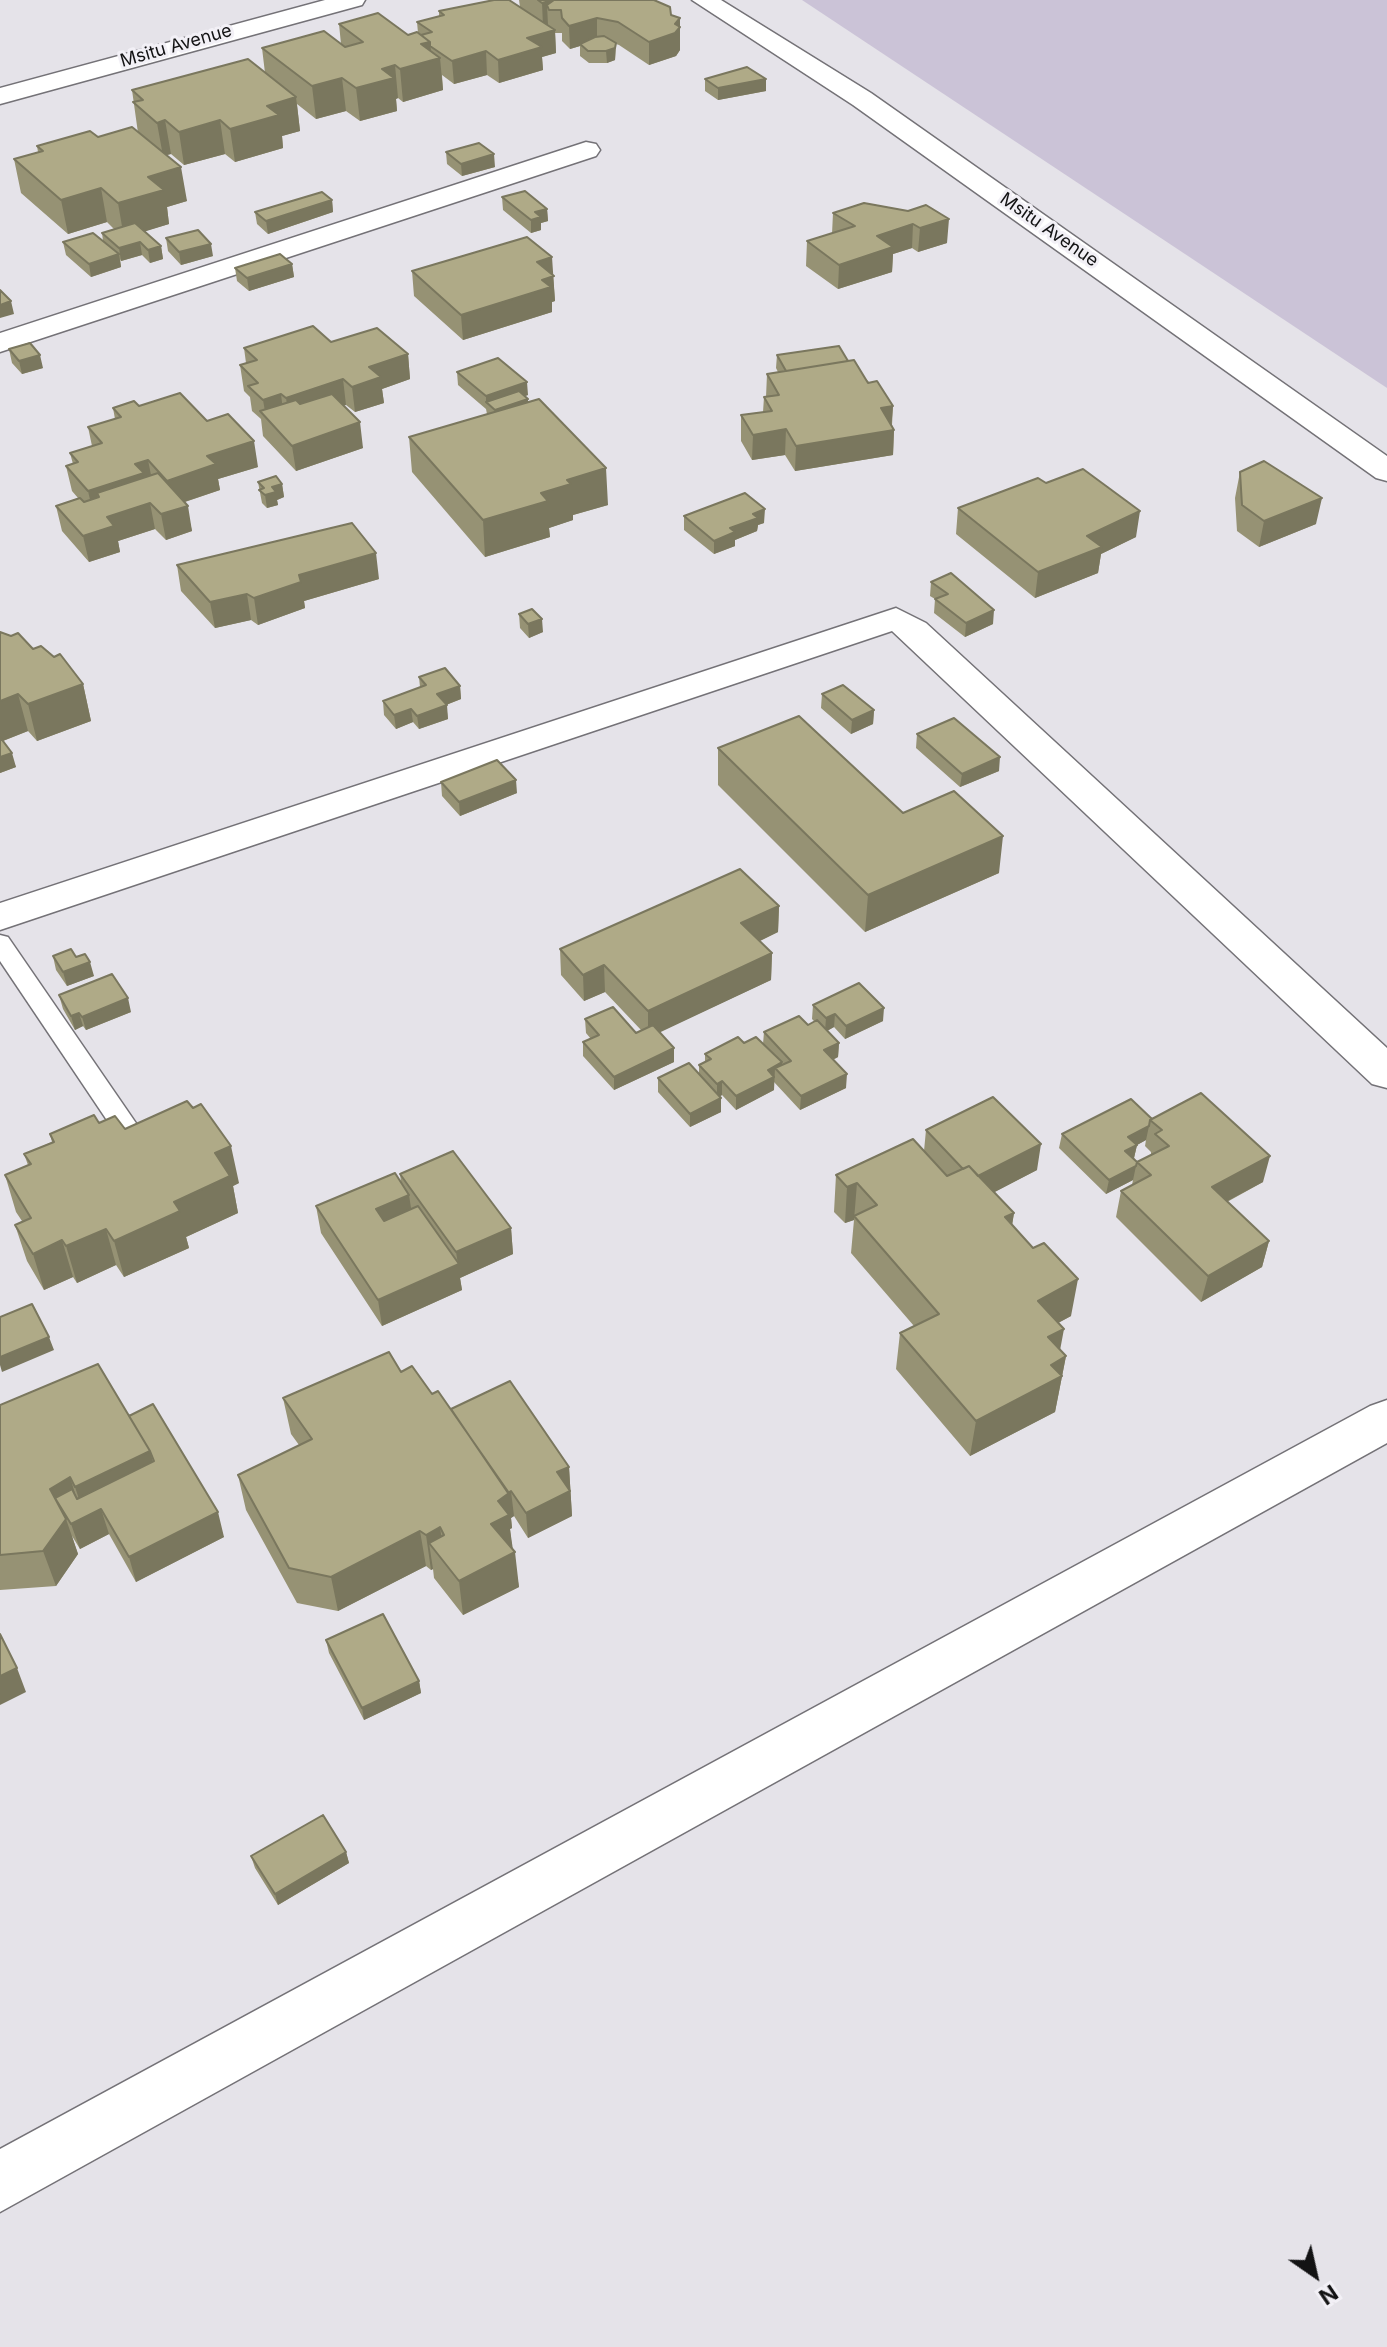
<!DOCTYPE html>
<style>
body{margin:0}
#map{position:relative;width:1387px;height:2347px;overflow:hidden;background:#e5e3e9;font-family:Inter,sans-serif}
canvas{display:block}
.north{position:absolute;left:1275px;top:2235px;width:80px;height:80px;-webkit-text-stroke:6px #f2f0f6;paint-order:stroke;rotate:146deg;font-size:22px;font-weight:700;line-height:32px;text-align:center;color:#131314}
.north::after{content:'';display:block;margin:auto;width:28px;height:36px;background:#131314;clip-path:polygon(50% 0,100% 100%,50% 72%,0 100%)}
</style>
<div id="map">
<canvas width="1387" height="2347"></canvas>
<div class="north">N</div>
</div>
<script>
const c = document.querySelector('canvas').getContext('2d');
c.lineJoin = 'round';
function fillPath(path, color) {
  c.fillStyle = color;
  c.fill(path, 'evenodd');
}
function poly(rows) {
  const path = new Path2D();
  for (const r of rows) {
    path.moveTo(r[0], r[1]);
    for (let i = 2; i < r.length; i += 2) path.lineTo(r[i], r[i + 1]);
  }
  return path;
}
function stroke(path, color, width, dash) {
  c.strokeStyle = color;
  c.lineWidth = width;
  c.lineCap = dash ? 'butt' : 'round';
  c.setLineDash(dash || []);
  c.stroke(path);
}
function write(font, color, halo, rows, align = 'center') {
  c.font = font + ' Inter,sans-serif';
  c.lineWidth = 6;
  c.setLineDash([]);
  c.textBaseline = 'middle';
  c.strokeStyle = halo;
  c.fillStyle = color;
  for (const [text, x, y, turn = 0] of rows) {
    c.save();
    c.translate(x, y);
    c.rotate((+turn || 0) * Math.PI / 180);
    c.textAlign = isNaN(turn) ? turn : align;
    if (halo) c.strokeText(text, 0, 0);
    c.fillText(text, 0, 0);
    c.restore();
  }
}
fillPath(poly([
 [802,0,1387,0,1387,388]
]), '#cbc3d7');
const lane = poly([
 [0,935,8,937,151,1145,155,1152,151,1159,133,1159,0,961,0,935]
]);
const street = poly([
 [325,0,365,0,362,5,0,104,0,88,325,0],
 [692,0,721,0,871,93,1387,456,1387,481,1376,478,853,105,692,0],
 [586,142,596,144,600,150,596,156,0,352,0,333,586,142],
 [896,608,926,623,1387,1048,1387,1088,1372,1084,892,631,0,930,0,903,896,608],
 [1387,1400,1387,1443,0,2212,0,2149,1370,1406,1387,1400]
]);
stroke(lane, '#747277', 3);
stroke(street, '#747277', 3);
fillPath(lane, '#fff');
fillPath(street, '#fff');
fillPath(poly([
 [519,0,654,0,671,15,680,18,680,50,676,56,649,65,619,45,616,44,615,60,607,63,589,63,580,56,580,46,570,49,562,41,562,33,555,33,556,53,542,57,543,70,499,83,487,75,454,84,442,75,443,90,403,102,398,98,396,99,397,111,360,121,346,111,316,119,297,104,300,131,282,136,283,148,235,162,225,154,184,165,171,154,166,155,187,201,167,207,169,224,145,231,161,246,163,259,150,263,142,255,121,261,120,259,121,267,91,277,66,255,63,242,103,241,102,233,114,229,107,222,68,234,21,193,14,159,38,152,37,146,138,133,132,90,265,73,262,48,341,44,339,24,408,35,418,33,417,22,439,16,439,11,520,7],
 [705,79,766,79,766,91,718,100,705,91],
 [446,152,495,167,462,176,447,164],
 [502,197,547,209,548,221,541,223,541,230,531,233,503,210],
 [332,200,333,212,268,234,257,224,255,212],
 [908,211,947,243,918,252,912,248,893,254,892,272,838,289,806,266,807,241,832,234,833,213],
 [166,238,213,256,181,265,168,251],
 [292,264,294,277,249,291,237,281,235,268],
 [412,271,553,275,555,301,552,302,552,312,463,340,414,296],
 [331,342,408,354,410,379,382,389,384,403,355,412,346,405,343,405,363,448,296,471,263,436,261,419,252,411,250,397,244,391,240,365,246,363,244,348],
 [9,349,43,368,22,374,12,363],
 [777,355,848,361,893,406,892,425,894,430,893,455,795,471,785,455,752,460,741,441,741,415,763,412,764,397,766,397,767,374,778,372,776,368],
 [457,372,528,395,525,396,528,399,528,403,608,505,573,515,573,520,549,528,550,537,485,557,412,472,409,437,487,414,486,409,458,385],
 [139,406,207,421,258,467,218,479,220,490,185,502,192,531,166,540,155,529,118,541,120,552,89,562,62,531,56,506,78,498,72,491,66,466,73,464,70,453,92,446,88,427,115,419,113,408],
 [1240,472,1316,524,1259,547,1237,531,1235,498],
 [258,482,282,484,284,497,277,500,278,505,267,508,262,503],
 [1046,483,1136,537,1101,554,1098,573,1035,598,956,534,958,508],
 [684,516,764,523,758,525,757,531,735,540,735,546,714,554,684,530],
 [177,565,379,579,304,601,305,608,258,625,251,620,215,628,181,591],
 [931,582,993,624,965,637,934,613,935,599,930,596],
 [519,614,543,632,529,638,520,628],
 [0,632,33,649,83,684,91,721,37,741,28,731,3,741,16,767,0,773],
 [419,677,460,686,461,699,446,705,448,719,419,729,413,722,396,729,384,715,383,701,420,687],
 [822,694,874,710,873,724,851,734,821,708],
 [917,734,999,771,960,787,916,748],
 [718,748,903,813,999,873,865,932,718,785],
 [441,782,517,793,460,816,442,796],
 [779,906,778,932,760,941,772,953,771,980,659,1032,674,1048,674,1062,614,1090,583,1056,583,1042,591,1039,586,1033,585,1019,636,1033,641,1030,605,992,584,1001,561,975,560,949],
 [53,956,76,957,94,976,67,986,56,970],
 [59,995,131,1012,86,1030,83,1026,75,1030,63,1009],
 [813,1005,883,1021,845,1039,834,1027,827,1031,839,1043,838,1057,833,1060,846,1088,800,1110,774,1082,774,1080,774,1090,736,1110,722,1095,719,1097,721,1112,690,1127,658,1092,658,1078,699,1075,699,1065,705,1062,705,1054,744,1043,763,1044,764,1032,808,1025,815,1022,812,1019],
 [1152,1119,1263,1182,1227,1202,1269,1241,1262,1267,1201,1302,1116,1217,1121,1191,1132,1185,1133,1180,1106,1194,1059,1148,1062,1134],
 [1146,1140,1145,1146,1151,1152,1151,1155,1137,1162,1134,1158,1137,1145],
 [99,1123,125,1129,239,1183,233,1186,238,1213,186,1237,189,1248,124,1277,116,1265,77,1283,73,1277,44,1290,27,1261,15,1225,22,1221,16,1212,5,1175,28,1165,24,1154,52,1142,50,1134],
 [926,1130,1037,1170,994,1192,1014,1213,1012,1225,1071,1316,1058,1323,1060,1350,1066,1356,1055,1412,970,1456,896,1369,900,1333,914,1326,851,1253,854,1220,845,1223,834,1212,836,1175,924,1151],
 [400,1174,511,1228,513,1254,460,1278,462,1290,382,1326,321,1233,316,1206,401,1182],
 [401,1372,451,1409,569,1467,572,1516,528,1538,514,1516,511,1518,512,1528,510,1529,512,1549,519,1587,463,1615,434,1578,433,1569,431,1570,426,1566,338,1611,297,1603,246,1510,238,1475,299,1445,291,1434,283,1398],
 [0,1405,129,1416,224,1537,136,1582,109,1534,80,1549,72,1536,78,1554,56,1586,0,1590],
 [326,1640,419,1681,421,1693,364,1720,329,1653],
 [346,1852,349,1863,278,1905,255,1868,251,1856]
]), '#969274');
fillPath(poly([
 [554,0,547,5,548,25,543,26,542,3],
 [597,18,597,40,580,44,580,46,570,49,569,26],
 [680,18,680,50,676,56,649,65,649,42,675,24],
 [555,30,556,53,542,57,543,70,499,83,498,60,527,38],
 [430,42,432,60,440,58,443,90,403,102,400,69,421,44],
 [616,43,615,60,607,63,606,51],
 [486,51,487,75,454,84,452,61],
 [395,65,398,98,396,99,397,111,360,121,356,88,382,69],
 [342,78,346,111,316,119,312,86],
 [766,79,766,91,718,100,718,88],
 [296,97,300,131,282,136,283,148,235,162,230,129,267,106],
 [165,120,171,154,163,156,157,123],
 [220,120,225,154,184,165,179,132],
 [494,154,495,167,462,176,461,164],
 [181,167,187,201,167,207,169,224,124,238,118,203,148,177],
 [101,188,107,222,68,234,61,200],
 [332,200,333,212,268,234,266,221],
 [547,209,548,221,541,223,541,230,531,233,531,220,535,212],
 [949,219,947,243,918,252,920,228],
 [913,224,912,248,893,254,892,272,838,289,839,265,877,236],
 [140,242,142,255,121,261,119,248],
 [211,244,213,256,181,265,179,252],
 [161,246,163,259,150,263,148,250],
 [119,254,121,267,91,277,89,264],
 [552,257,555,301,552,302,552,312,463,340,461,315,537,262],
 [292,264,294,277,249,291,247,278],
 [11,301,14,314,0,318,0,305],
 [408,354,410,379,382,389,384,403,355,412,352,387,369,367],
 [40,355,43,368,22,374,19,361],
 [343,379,346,405,290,423,286,398],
 [527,382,528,395,492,407,486,403,486,396],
 [281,394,284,419,266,417,263,400],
 [528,399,528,412,496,423,495,410],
 [893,406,891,430,894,430,893,455,795,471,796,446,881,408],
 [360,422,363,448,296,471,292,446],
 [786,429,785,455,752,460,753,435],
 [254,441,258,467,218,479,220,490,172,506,167,481,207,456],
 [148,460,153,485,99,497,97,493,101,514,94,517,88,491,135,464],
 [606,468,608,505,573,515,573,520,549,528,550,537,485,557,483,520,567,480],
 [282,484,284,497,277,500,278,505,267,508,265,495,272,487],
 [1322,498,1316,524,1259,547,1264,521],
 [150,503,155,529,118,541,120,552,89,562,83,536,107,517],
 [188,506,192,531,166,540,161,514],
 [765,509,764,523,758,525,757,531,735,540,735,546,714,554,714,541,753,514],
 [1140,511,1136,537,1101,554,1098,573,1035,598,1038,572,1087,536],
 [376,553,379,579,304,601,305,608,258,625,254,598,299,575],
 [247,594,251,620,215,628,210,602],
 [994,610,993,624,965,637,966,623],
 [542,619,543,632,529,638,528,624],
 [83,684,91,721,37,741,28,704],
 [460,686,461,699,438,708,437,694],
 [18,694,28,731,0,742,0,701],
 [447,705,448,719,419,729,417,716],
 [411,709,413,722,396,729,394,715],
 [874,710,873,724,851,734,852,720],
 [12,753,16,767,0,773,0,757],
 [1000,757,999,771,960,787,962,774],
 [516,780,517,793,460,816,459,802],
 [1003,836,999,873,865,932,868,895],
 [779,906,778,932,741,950,741,923],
 [772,953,771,980,648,1038,648,1011],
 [90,962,94,976,67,986,63,972],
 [604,965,605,992,584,1001,583,975],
 [128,998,131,1012,86,1030,82,1017],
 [884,1008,883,1021,845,1039,846,1026],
 [79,1013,83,1026,75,1030,71,1016],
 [835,1014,834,1027,825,1032,826,1018],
 [839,1043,838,1057,823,1064,824,1050],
 [674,1048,674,1062,614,1090,614,1077],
 [782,1062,782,1076,775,1068,774,1090,736,1110,736,1096,768,1070],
 [847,1074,846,1088,800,1110,801,1096],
 [722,1081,722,1095,717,1098,717,1084],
 [721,1098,721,1112,690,1127,690,1114],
 [1149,1126,1146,1140,1137,1145,1134,1158,1123,1164,1128,1137],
 [1041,1144,1037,1170,970,1205,973,1179],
 [231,1146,239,1183,233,1186,238,1213,186,1237,189,1248,124,1277,114,1241,174,1202,215,1153],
 [1270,1156,1263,1182,1205,1213,1212,1187],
 [1136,1166,1133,1180,1106,1194,1109,1180],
 [857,1183,854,1220,845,1223,847,1187],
 [409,1195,413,1221,380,1235,376,1209],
 [1014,1213,1008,1250,1005,1217],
 [511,1228,513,1254,460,1278,462,1290,382,1326,378,1300,458,1264,456,1252],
 [106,1229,116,1265,77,1283,66,1246],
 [62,1240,73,1277,44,1290,33,1254],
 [1269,1241,1262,1267,1201,1302,1208,1276],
 [1078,1279,1071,1316,1032,1337,1038,1301],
 [1064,1329,1058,1361,1066,1356,1055,1412,970,1456,976,1421,1048,1337],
 [49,1337,54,1350,2,1372,0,1365,0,1357],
 [150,1451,160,1487,101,1509,109,1534,80,1549,71,1524,85,1517,75,1487],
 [569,1467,572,1516,528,1538,526,1513,557,1472],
 [70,1477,81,1513,55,1498,66,1519,78,1554,56,1586,43,1551,50,1489],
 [511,1491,514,1516,511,1518,512,1528,510,1529,513,1550,491,1524,498,1501],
 [218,1512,224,1537,136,1582,129,1557],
 [440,1527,445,1562,429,1543,433,1569,431,1570,426,1535],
 [420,1531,426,1566,338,1611,331,1577],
 [515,1552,519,1587,463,1615,459,1581],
 [17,1668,26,1692,0,1705,0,1676],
 [419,1681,421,1693,364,1720,362,1708],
 [346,1852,349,1863,278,1905,275,1894]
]), '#7a775e');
const building = poly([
 [494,0,509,0,555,30,527,38,542,47,498,60,486,51,452,61,430,46,430,42,421,35,432,32,417,22,444,15,439,11,494,0],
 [538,0,553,0,542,3,538,0],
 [554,0,654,0,670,7,671,15,680,18,675,24,680,27,675,33,649,42,618,22,597,18,569,26,562,18,561,10,549,10,547,5,554,0],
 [378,13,408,35,417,32,430,42,421,44,440,58,400,69,395,65,382,69,394,78,356,88,342,78,312,86,262,48,324,31,345,47,363,42,339,24,378,13],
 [604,36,616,43,615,48,606,51,588,51,580,44,595,37,604,36],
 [248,59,296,97,267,106,279,115,230,129,220,120,179,132,165,120,157,123,133,102,143,100,132,90,248,59],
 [747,67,766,79,718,88,705,79,747,67],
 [132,127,181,167,148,177,164,190,118,203,101,188,61,200,14,159,43,151,37,146,90,131,98,137,132,127],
 [479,143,494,154,461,164,446,152,479,143],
 [525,191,547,209,535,212,541,217,531,220,502,197,525,191],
 [322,192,332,200,266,221,255,212,322,192],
 [864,203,908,211,926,205,949,219,920,228,913,224,877,236,893,247,839,265,807,241,855,226,833,213,864,203],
 [135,223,161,246,148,250,140,242,119,248,102,233,135,223],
 [198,230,211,244,179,252,166,238,198,230],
 [93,233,119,254,89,264,63,242,93,233],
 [527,237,552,257,537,262,554,276,542,280,551,287,461,315,412,271,527,237],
 [280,254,292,264,247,278,235,268,280,254],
 [0,290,11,301,0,305,0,290],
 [313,326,331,342,377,328,408,354,369,367,381,377,352,387,343,379,286,398,281,394,263,400,248,386,258,383,240,365,257,360,244,348,313,326],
 [30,343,40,355,19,361,9,349,30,343],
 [839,346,848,361,786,371,777,355,839,346],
 [498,358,527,382,486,396,457,372,498,358],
 [854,360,868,383,877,381,893,406,881,408,894,430,796,446,786,429,753,435,741,415,772,411,764,397,779,395,767,374,854,360],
 [519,391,528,399,495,410,486,402,519,391],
 [180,393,207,421,228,414,254,441,207,456,216,464,167,481,148,460,135,464,144,473,88,491,66,466,78,462,70,453,102,443,88,427,121,417,113,408,134,401,139,406,180,393],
 [332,394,360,422,292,446,260,411,296,400,300,404,332,394],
 [539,399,606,468,567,480,571,484,541,493,548,501,483,520,409,437,539,399],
 [1264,461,1322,498,1264,521,1242,505,1240,472,1264,461],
 [1083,469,1140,511,1087,536,1102,547,1038,572,958,508,1038,478,1046,483,1083,469],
 [158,473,188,506,161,514,150,503,107,517,114,526,83,536,56,506,80,498,84,502,99,497,97,493,158,473],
 [276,476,282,484,272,487,276,492,265,495,259,490,264,488,258,482,276,476],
 [745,493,765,509,753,514,758,518,730,528,735,532,714,541,684,516,745,493],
 [352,523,376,553,299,575,301,582,254,598,247,594,210,602,177,565,352,523],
 [951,573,994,610,966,623,935,599,948,594,931,582,951,573],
 [532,609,542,619,528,624,519,614,532,609],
 [0,632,11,636,18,633,33,649,41,646,54,657,60,654,83,684,28,704,18,694,0,701,0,632],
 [445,668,460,686,437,694,447,705,417,716,411,709,394,715,383,701,426,685,419,677,445,668],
 [843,685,874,710,852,720,822,694,843,685],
 [799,716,903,813,954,791,1003,836,868,895,718,748,799,716],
 [954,718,1000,757,962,774,917,734,954,718],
 [0,737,12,753,0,757,0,737],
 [497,760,516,780,459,802,441,782,497,760],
 [740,869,779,906,741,923,772,953,648,1011,604,965,583,975,560,949,740,869],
 [71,949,76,957,85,954,90,962,63,972,53,956,71,949],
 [112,974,128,998,82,1017,79,1013,71,1016,59,995,112,974],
 [859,983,884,1008,846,1026,835,1014,826,1018,813,1005,859,983],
 [613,1007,636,1033,653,1025,674,1048,614,1077,583,1042,599,1035,585,1019,613,1007],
 [799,1016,808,1025,817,1020,839,1043,824,1050,847,1074,801,1096,775,1068,791,1061,764,1032,799,1016],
 [738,1037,744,1043,756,1037,782,1062,768,1070,774,1077,736,1096,722,1081,717,1084,699,1065,711,1059,705,1054,738,1037],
 [689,1063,721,1098,690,1114,658,1078,689,1063],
 [1201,1093,1270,1156,1212,1187,1269,1241,1208,1276,1121,1191,1151,1175,1137,1162,1169,1146,1155,1134,1162,1130,1150,1120,1201,1093],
 [993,1097,1041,1144,978,1176,969,1166,963,1169,926,1130,993,1097],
 [1131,1099,1152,1119,1150,1120,1149,1126,1128,1137,1137,1145,1125,1151,1137,1162,1136,1166,1109,1180,1062,1134,1131,1099],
 [187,1101,193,1108,201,1104,231,1146,215,1153,230,1176,174,1202,180,1211,114,1241,106,1229,66,1246,62,1240,33,1254,15,1225,31,1218,5,1175,31,1164,24,1154,54,1142,50,1134,94,1115,99,1123,115,1116,125,1129,187,1101],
 [913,1139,947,1176,969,1166,1014,1213,1005,1217,1033,1248,1044,1243,1078,1279,1038,1301,1064,1329,1048,1337,1066,1356,1051,1365,1062,1376,976,1421,900,1333,939,1314,854,1216,877,1205,857,1183,847,1187,836,1175,913,1139],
 [453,1151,511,1228,456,1252,400,1174,453,1151],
 [395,1173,409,1195,376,1209,384,1221,418,1206,459,1264,378,1300,316,1206,395,1173],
 [32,1304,49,1337,0,1357,0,1317,32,1304],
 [389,1352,401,1372,412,1366,432,1394,438,1391,509,1493,498,1501,509,1515,491,1524,515,1552,459,1581,429,1543,444,1535,440,1527,426,1535,420,1531,331,1577,289,1568,238,1475,312,1439,283,1398,389,1352],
 [98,1364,150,1451,75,1487,70,1477,50,1489,66,1519,43,1551,0,1555,0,1405,98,1364],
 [510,1381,569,1467,557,1472,570,1491,526,1513,511,1491,508,1493,451,1409,510,1381],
 [153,1404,218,1512,129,1557,101,1509,71,1524,55,1498,72,1489,77,1499,154,1461,150,1451,129,1416,153,1404],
 [383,1614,419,1681,362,1708,326,1640,383,1614],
 [0,1634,17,1668,0,1676,0,1634],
 [323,1815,346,1852,275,1894,251,1856,323,1815]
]);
fillPath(building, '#afaa87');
stroke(building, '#7a775e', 2);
write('18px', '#131314', '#f2f0f6', [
 ["Msitu Avenue",176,46,-16],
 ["Msitu Avenue",1049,230,35]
]);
</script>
